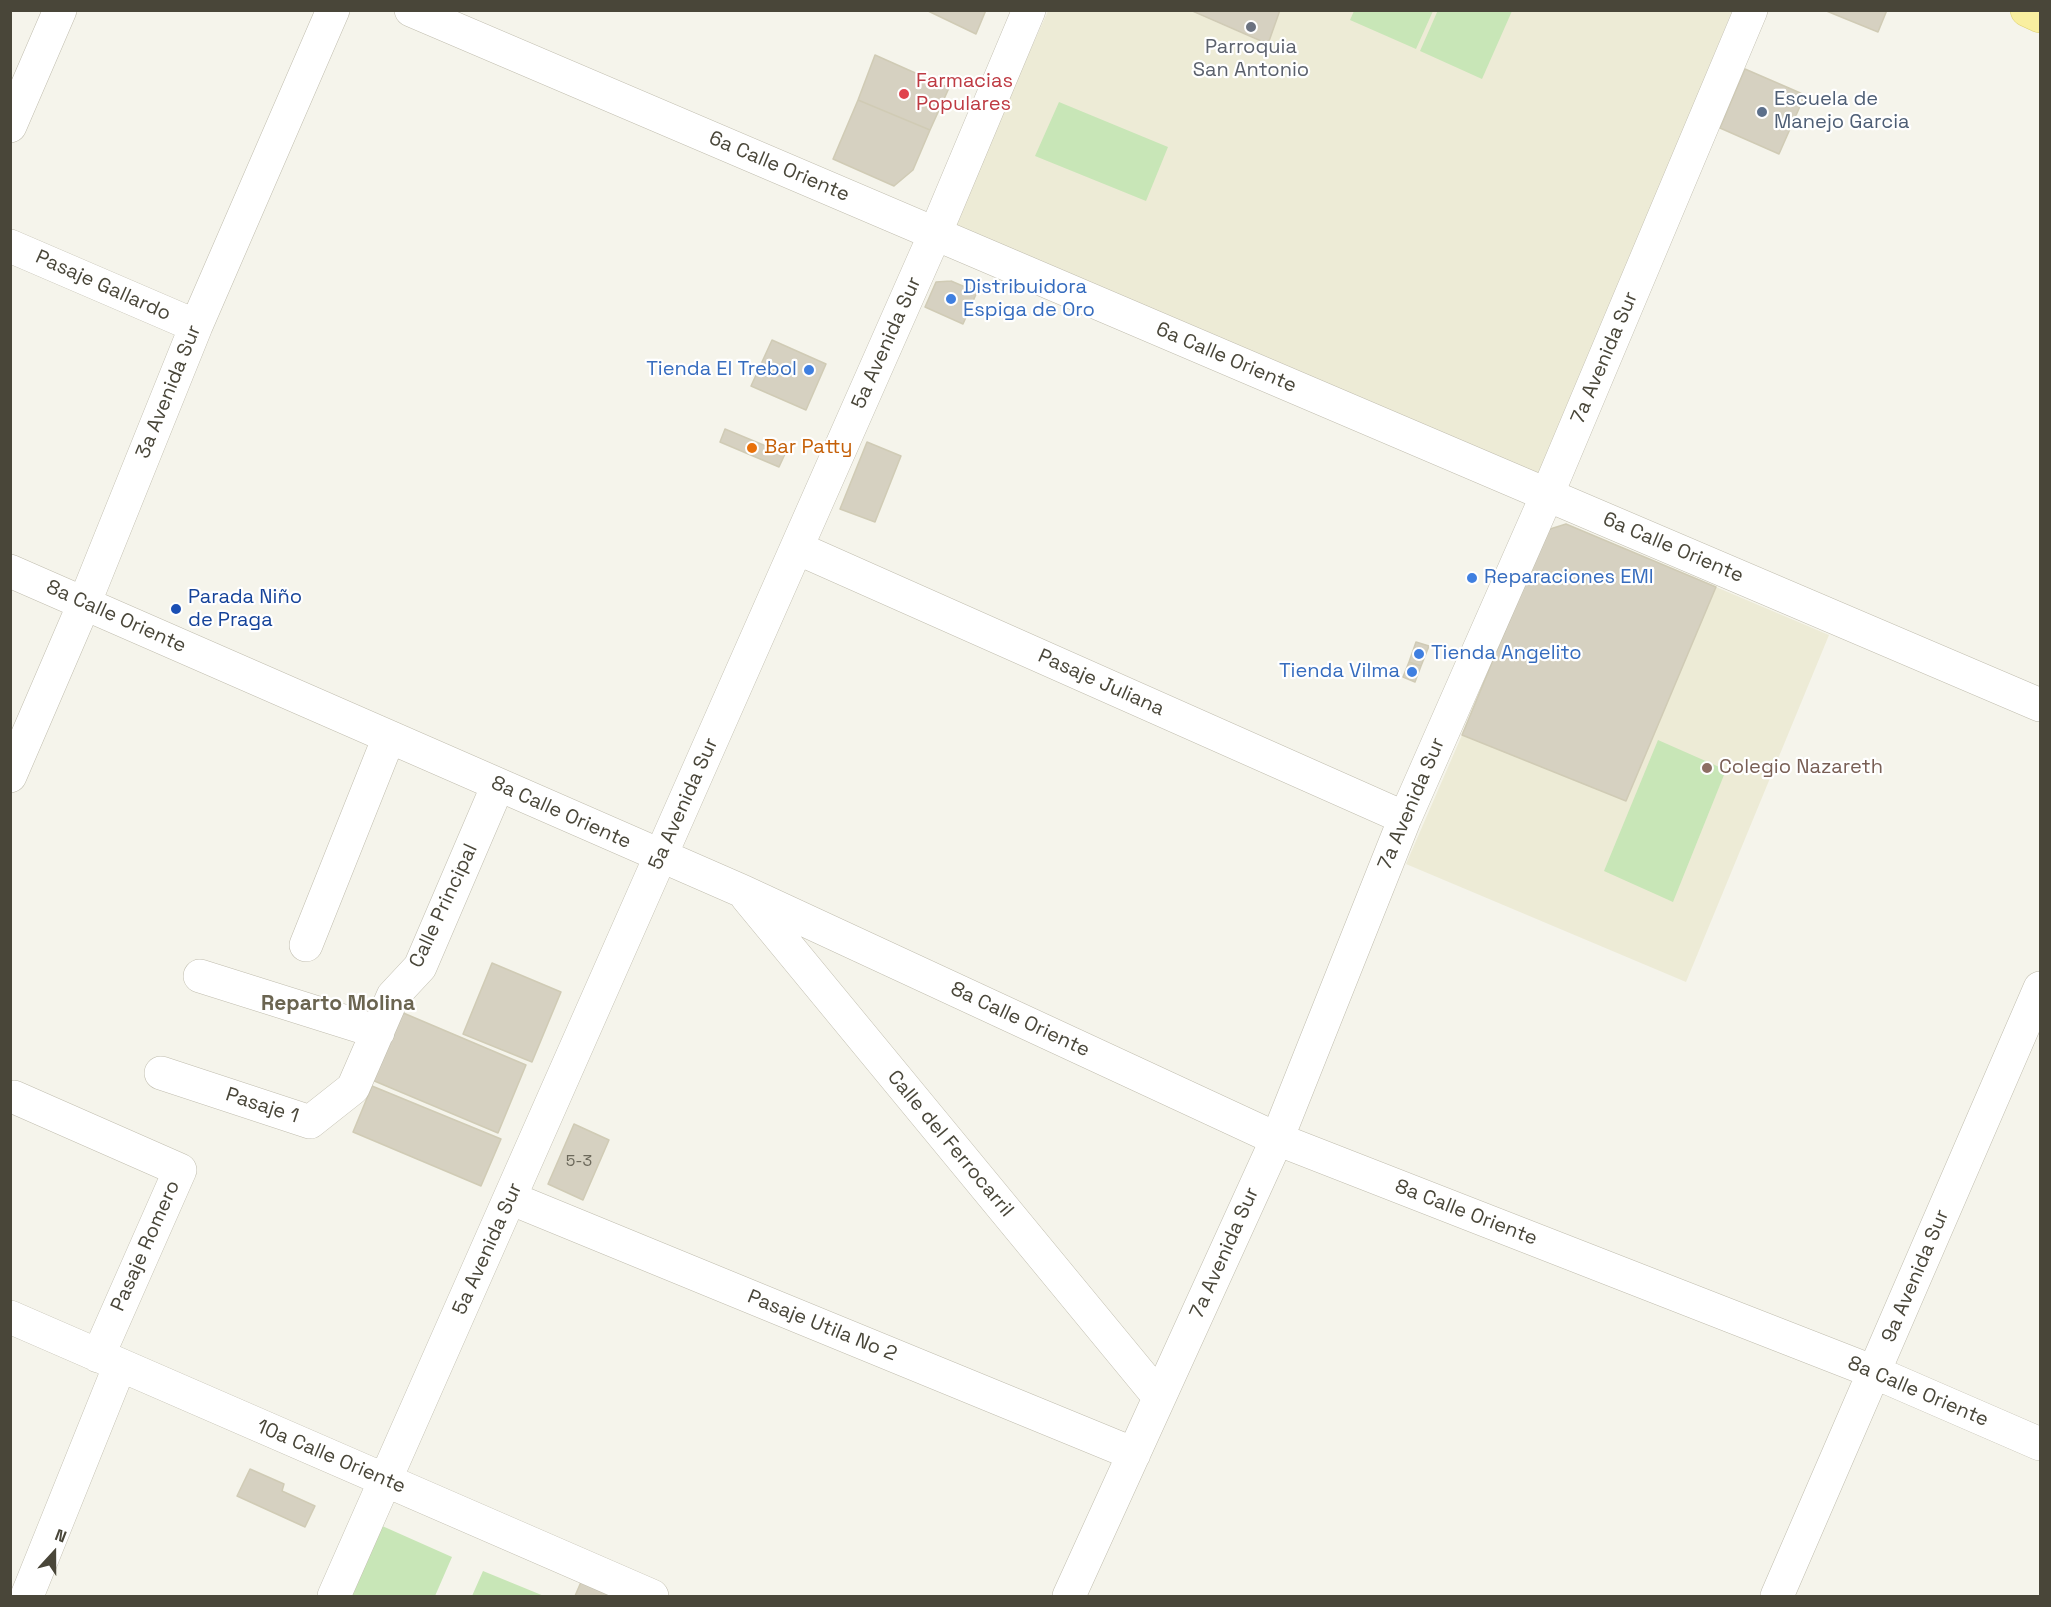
<!DOCTYPE html>
<meta charset="utf-8">
<style>
body{margin:0}
#map{position:relative;width:2051px;height:1607px;overflow:hidden;background:#f5f4eb;font-family:"Space Grotesk",sans-serif}
canvas{display:block}
.frame{position:absolute;inset:0;border:12px solid #494639;pointer-events:none}
.north{position:absolute;left:24px;top:1523px;width:60px;height:60px;-webkit-text-stroke:4px #fff;paint-order:stroke;rotate:21deg;font-size:16px;font-weight:700;line-height:24px;text-align:center;color:#494639}
.north::after{content:'';display:block;margin:auto;width:21px;height:27px;background:#494639;clip-path:polygon(50% 0,100% 100%,50% 72%,0 100%)}
</style>
<div id="map">
<canvas width="2051" height="1607"></canvas>
<div class="frame"></div>
<div class="north">N</div>
</div>
<script>
const c = document.querySelector('canvas').getContext('2d');
c.lineJoin = 'round';
function fillPath(path, color) {
  c.fillStyle = color;
  c.fill(path, 'evenodd');
}
function poly(rows) {
  const path = new Path2D();
  for (const r of rows) {
    path.moveTo(r[0], r[1]);
    for (let i = 2; i < r.length; i += 2) path.lineTo(r[i], r[i + 1]);
  }
  return path;
}
function stroke(path, color, width, dash) {
  c.strokeStyle = color;
  c.lineWidth = width;
  c.lineCap = dash ? 'butt' : 'round';
  c.setLineDash(dash || []);
  c.stroke(path);
}
function write(font, color, halo, rows, align = 'center') {
  c.font = font + ' "Space Grotesk",sans-serif';
  c.lineWidth = 4.5;
  c.setLineDash([]);
  c.textBaseline = 'middle';
  c.strokeStyle = halo;
  c.fillStyle = color;
  for (const [text, x, y, turn = 0] of rows) {
    c.save();
    c.translate(x, y);
    c.rotate((+turn || 0) * Math.PI / 180);
    c.textAlign = isNaN(turn) ? turn : align;
    if (halo) c.strokeText(text, 0, 0);
    c.fillText(text, 0, 0);
    c.restore();
  }
}
fillPath(poly([
 [1048,11,1190,11,1267,44,1280,11,1732,11,1542,477,950,228],
 [1716,587,1829,635,1686,982,1406,864,1462,735,1626,801]
]), '#edebd6');
fillPath(poly([
 [1438,10,1512,11,1482,79,1420,51],
 [1354,11,1354,10,1433,11,1416,49,1350,20],
 [1059,102,1168,147,1146,201,1035,156],
 [1658,740,1726,770,1673,902,1604,871],
 [380,1525,452,1557,435,1596,349,1596],
 [483,1571,544,1596,472,1596]
]), '#c8e6b7');
const building = poly([
 [926,10,986,10,976,34,926,10],
 [1190,10,1280,10,1268,44,1190,10],
 [1824,10,1887,10,1878,32,1824,10],
 [875,55,949,88,930,130,858,100,875,55],
 [1745,69,1805,95,1779,154,1720,128,1745,69],
 [858,100,930,130,913,170,894,186,833,159,858,100],
 [951,281,977,292,963,324,925,307,936,282,951,281],
 [772,340,826,364,806,410,751,386,772,340],
 [725,429,785,454,779,467,720,442,725,429],
 [867,442,901,456,875,522,840,509,867,442],
 [1566,524,1716,587,1626,801,1462,735,1547,530,1566,524],
 [1416,642,1429,646,1421,666,1409,662,1416,642],
 [1409,662,1421,666,1415,682,1403,677,1409,662],
 [492,963,561,992,532,1062,463,1034,492,963],
 [401,1012,526,1065,498,1133,372,1080,401,1012],
 [372,1086,501,1139,481,1186,353,1132,372,1086],
 [574,1124,609,1140,583,1200,548,1184,574,1124],
 [250,1469,284,1484,282,1491,315,1506,305,1527,237,1496,250,1469],
 [581,1582,615,1596,575,1596,581,1582]
]);
fillPath(building, '#d6d1c1');
stroke(building, '#d0cbb5', 1.5);
const minor = poly([
 [411,10,2040,705],
 [10,126,60,10],
 [10,246,196,326],
 [797,548,1405,818],
 [10,571,742,891,1277,1139,1874,1372,2040,1444],
 [10,776,84,604,196,326,333,10],
 [747,897,1159,1397],
 [306,945,389,737],
 [200,976,378,1032],
 [161,1073,310,1122,353,1088,393,996,420,967,498,785],
 [14,1097,180,1170,98,1356],
 [510,1198,1134,1454],
 [10,1317,652,1596],
 [27,1596,120,1365],
 [334,1596,935,234,1029,10],
 [1069,1596,1277,1139,1405,818,1547,495,1751,10],
 [1777,1596,2040,988]
]);
const major = poly([
 [2027,10,2040,16]
]);
stroke(minor, '#c0bdae', 34);
stroke(major, '#ded170', 34);
stroke(minor, '#fff', 33);
stroke(major, '#f9efa0', 33);
for (const [x, y, r, color] of [
 [1251,27,6,"#6b7280"],
 [904,94,6,"#e0444e"],
 [1762,112,6,"#5c6f8a"],
 [951,299,6,"#3f7fe0"],
 [809,370,6,"#3f7fe0"],
 [752,448,6,"#e8710a"],
 [1472,578,6,"#3f7fe0"],
 [176,609,6,"#1a4fb4"],
 [1419,654,6,"#3f7fe0"],
 [1412,672,6,"#3f7fe0"],
 [1707,768,6,"#8d6e63"]
]) {
  const dot = new Path2D();
  dot.arc(x, y, r, 0, 2 * Math.PI);
  c.fillStyle = color;
  c.fill(dot);
  stroke(dot, '#fff', 2);
}
write('16px', '#6c695b', null, [
 ["5-3",579,1162]
]);
write('20px', '#5b616d', '#fff', [
 ["Parroquia",1251,48],
 ["San Antonio",1251,71]
]);
write('20px', '#be3a42', '#fff', [
 ["Farmacias",916,82],
 ["Populares",916,105]
], 'left');
write('20px', '#4e5e75', '#fff', [
 ["Escuela de",1774,100],
 ["Manejo Garcia",1774,123]
], 'left');
write('20px', '#494639', '#fff', [
 ["6a Calle Oriente",779,167,23],
 ["Pasaje Gallardo",103,286,24],
 ["5a Avenida Sur",887,343,-66],
 ["6a Calle Oriente",1226,358,23],
 ["7a Avenida Sur",1605,358,-67],
 ["3a Avenida Sur",169,392,-68],
 ["6a Calle Oriente",1673,548,23],
 ["8a Calle Oriente",116,617,24],
 ["Pasaje Juliana",1101,683,24],
 ["5a Avenida Sur",684,804,-66],
 ["7a Avenida Sur",1412,804,-67],
 ["8a Calle Oriente",561,813,24],
 ["Calle Principal",444,906,-65],
 ["8a Calle Oriente",1020,1020,25],
 ["Pasaje 1",262,1106,18],
 ["Calle del Ferrocarril",950,1144,50],
 ["8a Calle Oriente",1466,1213,21],
 ["Pasaje Romero",146,1246,-66],
 ["5a Avenida Sur",488,1249,-66],
 ["7a Avenida Sur",1225,1253,-66],
 ["9a Avenida Sur",1916,1276,-67],
 ["Pasaje Utila No 2",822,1326,22],
 ["8a Calle Oriente",1918,1392,23],
 ["10a Calle Oriente",331,1457,23]
]);
write('20px', '#366cbe', '#fff', [
 ["Distribuidora",963,288],
 ["Espiga de Oro",963,311],
 ["Tienda El Trebol",797,370,"right"],
 ["Reparaciones EMI",1484,578],
 ["Tienda Angelito",1431,654],
 ["Tienda Vilma",1400,672,"right"]
], 'left');
write('20px', '#c56008', '#fff', [
 ["Bar Patty",764,448]
], 'left');
write('20px', '#164399', '#fff', [
 ["Parada Niño",188,598],
 ["de Praga",188,621]
], 'left');
write('20px', '#785e54', '#fff', [
 ["Colegio Nazareth",1719,768]
], 'left');
write('bold 21px', '#6b6551', '#fff', [
 ["Reparto Molina",338,1004]
]);
</script>
